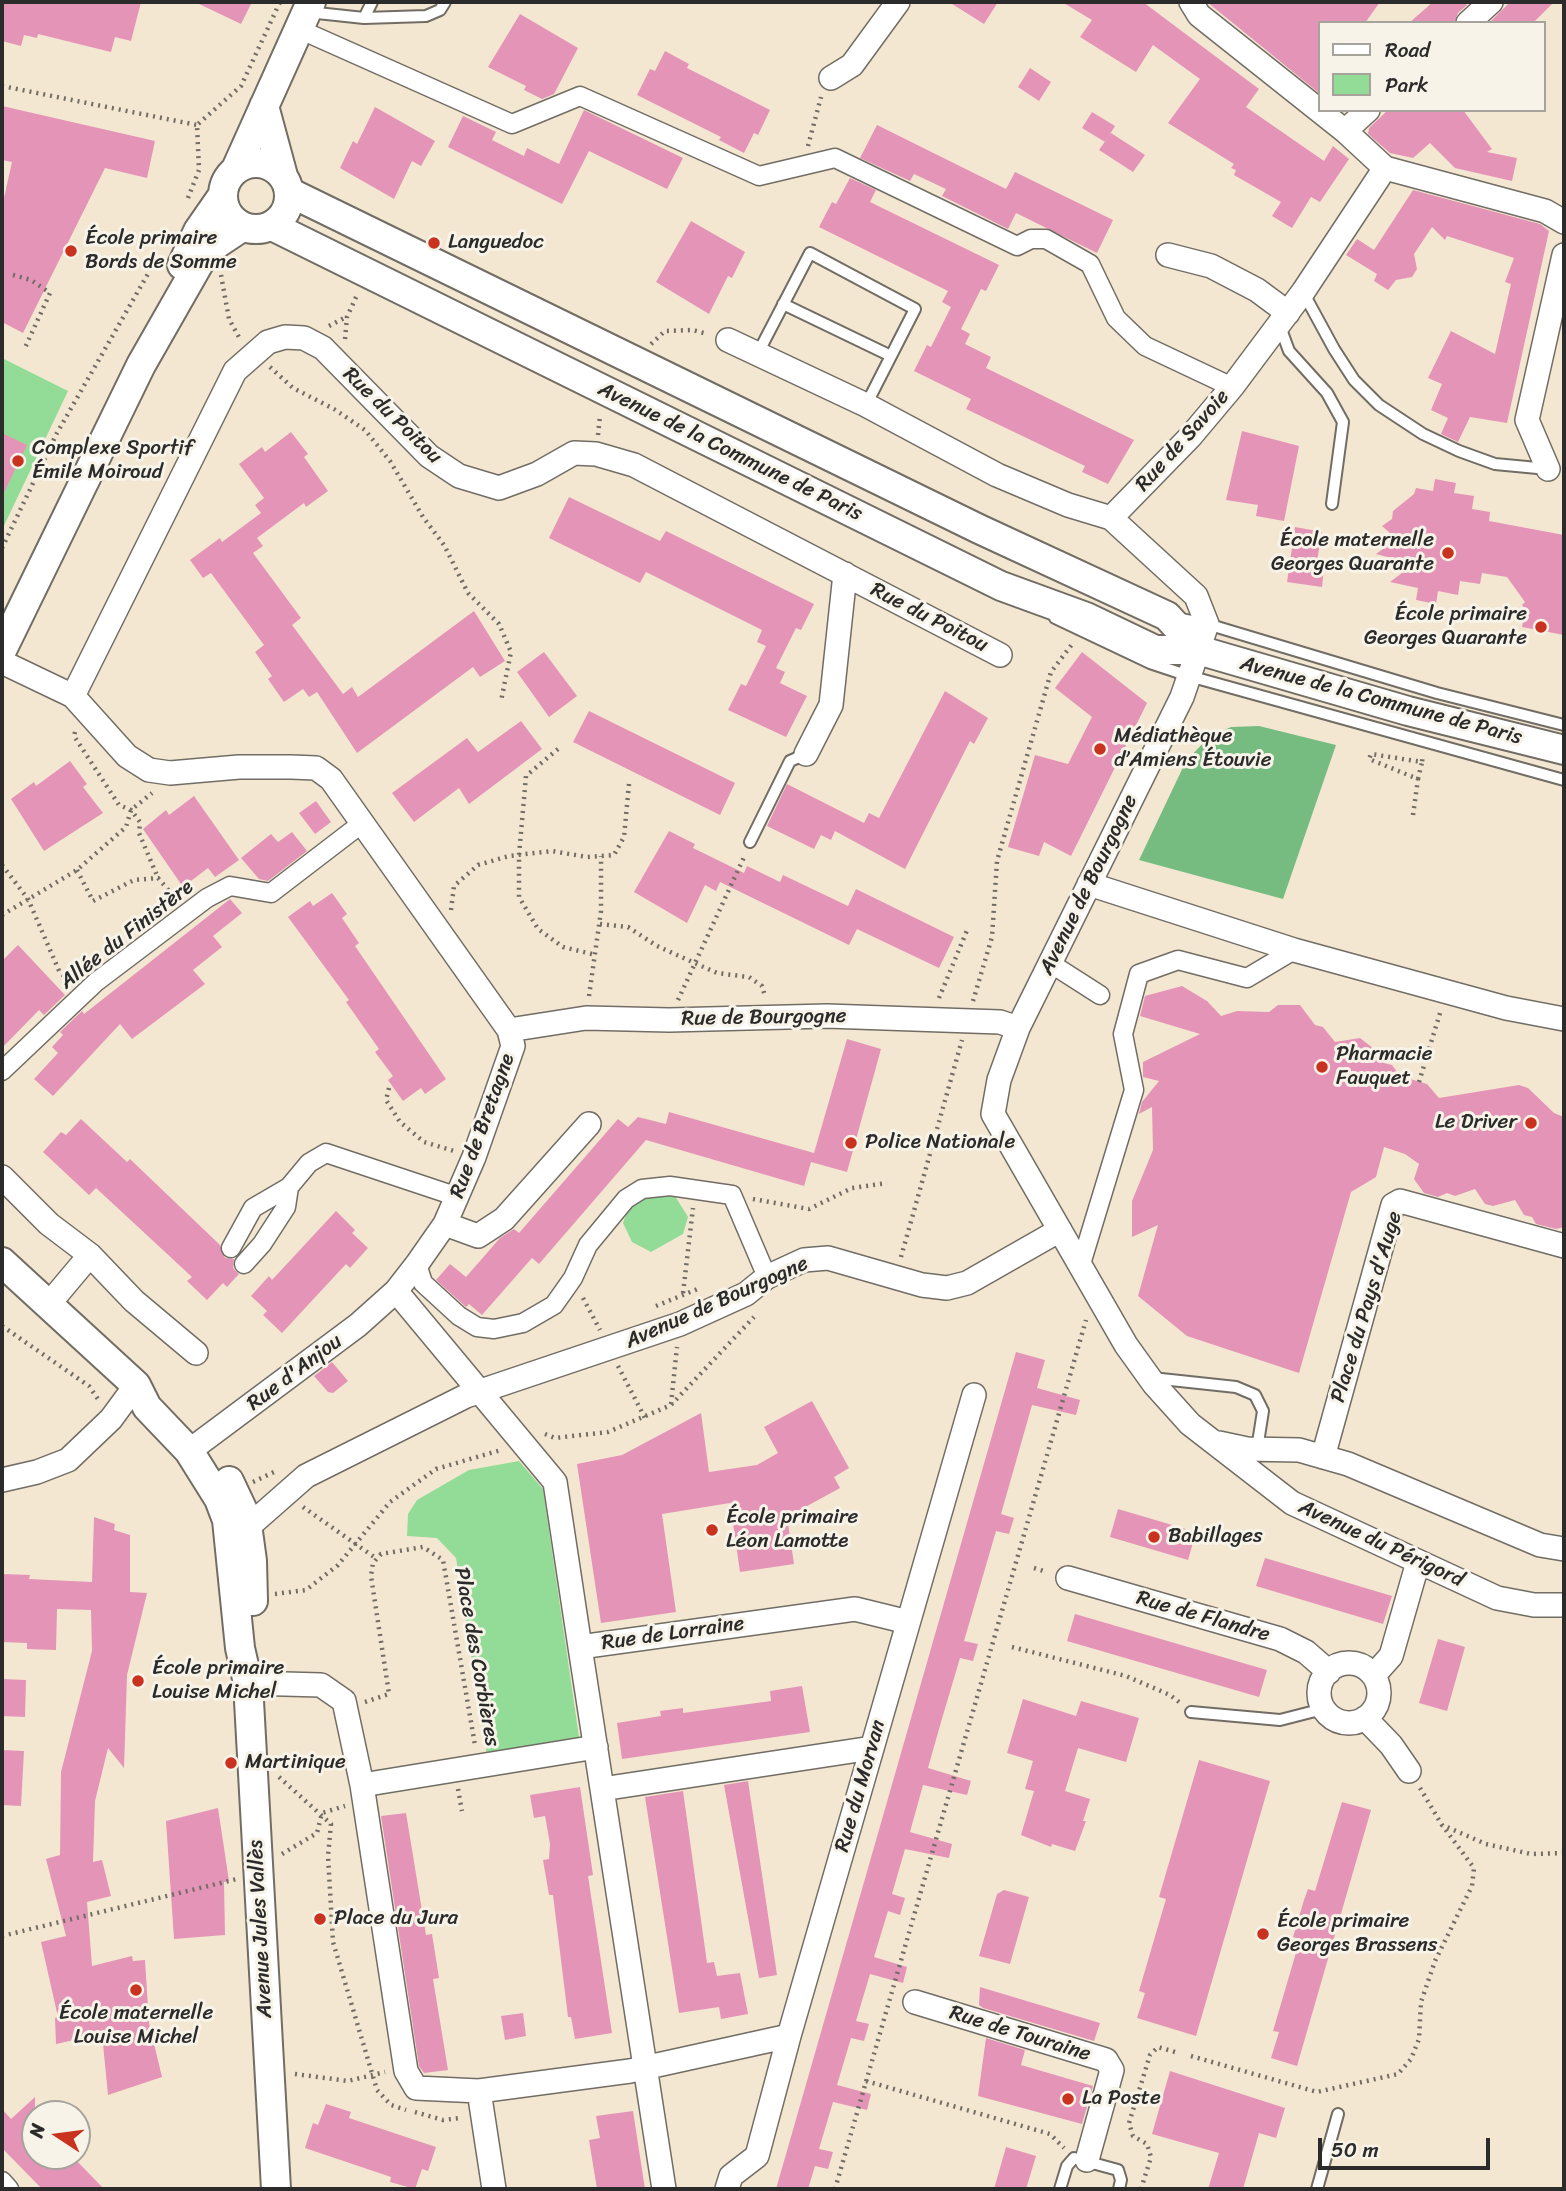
<!DOCTYPE html>
<meta charset="utf-8">
<style>
body{margin:0}
#map{position:relative;width:1566px;height:2191px;overflow:hidden;background:#f4e7d1;font-family:Sriracha,sans-serif}
canvas{display:block}
.frame{position:absolute;inset:0;border:4px solid #2b2b2b;pointer-events:none}
.legend{position:absolute;left:1318px;top:21px;width:228px;height:91px;box-sizing:border-box;background:#f7f3e8;border:2px solid #a5a39c;margin:0;padding:9px 12px;list-style:none;font-size:21px;color:#2b2b2b}
.legend li{display:flex;align-items:center;gap:14px;height:35px}
.legend b{width:35px;border:2px solid #a5a39c}
.north{position:absolute;left:21px;top:2100px;width:70px;height:70px;box-sizing:border-box;background:#f7f3e8;border:2px solid #a5a39c;border-radius:50%;rotate:283deg;font-size:19px;font-weight:700;line-height:28px;text-align:center;color:#2b2b2b}
.north::after{content:'';display:block;margin:auto;width:24px;height:32px;background:#c8321e;clip-path:polygon(50% 0,100% 100%,50% 72%,0 100%)}
.scale{position:absolute;left:1318px;top:2138px;width:172px;height:32px;box-sizing:border-box;border:4px solid #2b2b2b;border-top:0;padding-left:9px;font-size:21px;line-height:24px;white-space:nowrap;color:#2b2b2b;-webkit-text-stroke:5px #f7f3e8;paint-order:stroke}
</style>
<div id="map">
<canvas width="1566" height="2191"></canvas>
<div class="frame"></div>
<ul class="legend">
<li><b style="height:9px;background:#fff"></b>Road</li>
<li><b style="height:19px;background:#93dc97"></b>Park</li>
</ul>
<div class="north">N</div>
<div class="scale">50 m</div>
</div>
<script>
const c = document.querySelector('canvas').getContext('2d');
c.lineJoin = 'round';
function fillPath(path, color) {
  c.fillStyle = color;
  c.fill(path, 'evenodd');
}
function poly(rows) {
  const path = new Path2D();
  for (const r of rows) {
    if (r.length === 3) {
      path.moveTo(r[0] + r[2], r[1]);
      path.arc(r[0], r[1], r[2], 0, 2 * Math.PI);
      continue;
    }
    path.moveTo(r[0], r[1]);
    for (let i = 2; i < r.length; i += 2) path.lineTo(r[i], r[i + 1]);
  }
  return path;
}
function stroke(path, color, width, dash) {
  c.strokeStyle = color;
  c.lineWidth = width;
  c.lineCap = dash ? 'butt' : 'round';
  c.setLineDash(dash || []);
  c.stroke(path);
}
function write(font, color, halo, rows, align = 'center') {
  c.font = font + ' Sriracha,sans-serif';
  c.lineWidth = 6;
  c.setLineDash([]);
  c.textBaseline = 'middle';
  c.strokeStyle = halo;
  c.fillStyle = color;
  for (const [text, x, y, turn = 0] of rows) {
    c.save();
    c.translate(x, y);
    c.rotate((+turn || 0) * Math.PI / 180);
    c.textAlign = isNaN(turn) ? turn : align;
    if (halo) c.strokeText(text, 0, 0);
    c.fillText(text, 0, 0);
    c.restore();
  }
}
fillPath(poly([
 [2,358,68,391,2,530],
 [659,1191,675,1196,688,1217,683,1234,651,1252,632,1242,623,1223,629,1206],
 [519,1461,543,1489,579,1737,487,1756,456,1558,437,1538,407,1536,408,1514,417,1500,469,1470]
]), '#93dc97');
fillPath(poly([
 [1259,726,1336,745,1283,899,1139,860,1186,761,1209,737,1231,727]
]), '#76bc80');
fillPath(poly([
 [2,2,141,2,131,41,115,37,111,52,38,34,37,38,24,35,21,46,2,41],
 [195,2,252,2,241,24],
 [949,2,998,2,984,24],
 [1062,2,1143,2,1259,89,1246,107,1324,161,1333,146,1349,159,1320,202,1311,197,1292,228,1272,216,1281,202,1234,175,1236,170,1231,168,1234,164,1168,123,1200,79,1153,45,1136,72,1080,37,1092,20],
 [1207,2,1380,2,1365,23,1319,23,1319,93],
 [1433,2,1463,2,1467,5,1458,13,1454,23,1409,23],
 [1510,2,1554,2,1533,23,1489,23],
 [520,14,578,48,554,94,542,99,524,90,526,86,488,67],
 [665,51,689,64,687,68,770,110,758,135,754,133,744,153,719,140,721,137,637,95,650,69,655,71],
 [1030,68,1051,82,1039,101,1018,87],
 [2,106,155,141,147,178,105,168,23,333,2,322,2,207,12,162,2,160],
 [375,107,435,141,421,166,412,161,394,199,340,168,353,141,357,144],
 [584,110,683,158,667,189,589,151,562,204,448,147,463,116,496,132,492,140,524,156,527,148,559,164],
 [1388,110,1463,110,1492,149,1487,152,1517,158,1512,181,1455,168,1430,143,1413,158,1390,153,1368,134,1369,128],
 [1092,112,1115,126,1105,142,1082,128],
 [877,125,1006,189,1015,172,1113,220,1097,253,1016,213,1008,229,942,196,946,189,914,174,910,181,860,158],
 [1111,133,1145,155,1133,172,1099,150],
 [850,178,876,190,870,202,999,265,986,291,981,289,961,329,970,334,965,344,991,357,986,368,1134,440,1108,484,1082,472,1085,466,966,409,971,399,914,371,927,345,931,347,951,307,942,302,948,291,819,227,832,202,836,204],
 [1413,190,1540,224,1549,231,1507,423,1470,417,1458,442,1441,434,1448,418,1431,410,1442,384,1428,378,1451,331,1495,354,1511,284,1505,282,1514,258,1447,236,1445,240,1432,227,1414,254,1417,269,1412,277,1396,280,1388,290,1374,281,1377,274,1346,255,1357,239,1374,250],
 [691,221,745,252,732,278,728,276,709,314,656,282],
 [1242,431,1299,446,1284,521,1256,516,1258,505,1226,500],
 [291,432,308,454,304,457,328,491,306,507,304,503,257,538,263,546,253,553,301,618,292,625,343,694,352,687,358,697,474,611,505,661,480,677,473,667,357,753,317,692,309,697,303,689,284,702,268,679,272,676,255,652,264,645,211,573,203,578,190,560,220,538,222,542,261,513,255,505,264,498,239,464,262,447,265,452],
 [2,433,27,445,2,497],
 [1435,479,1456,483,1454,493,1474,496,1472,509,1490,512,1489,521,1564,535,1564,635,1522,627,1525,609,1522,605,1525,602,1507,577,1482,573,1480,584,1460,581,1458,595,1438,591,1436,604,1416,600,1418,588,1390,582,1414,564,1376,554,1387,546,1383,542,1389,540,1385,536,1390,533,1382,526,1392,519,1393,511,1414,494,1416,488,1433,491],
 [569,497,660,541,666,531,814,604,801,630,796,628,776,668,785,672,780,683,807,696,786,737,728,710,741,684,746,686,766,646,757,642,762,630,646,572,640,583,549,538],
 [1295,527,1322,532,1316,567,1324,568,1322,587,1287,582],
 [544,652,577,696,549,717,517,672],
 [1082,652,1147,703,1071,856,1044,842,1039,856,1008,847,1035,755,1068,764,1092,717,1055,688],
 [945,691,988,718,974,744,970,741,905,869,835,831,831,840,821,835,814,849,767,826,787,784,864,823,869,813,879,818],
 [589,711,735,783,720,815,573,742],
 [521,721,542,749,469,804,459,788,414,822,392,793,467,738,478,752],
 [70,761,87,784,83,787,103,813,44,851,11,799,34,782,36,786],
 [194,796,239,860,215,877,208,868,183,887,143,829,166,810,169,815],
 [316,801,331,822,315,834,299,813],
 [669,831,695,844,693,848,744,873,747,866,780,882,783,875,848,906,856,889,954,937,939,968,857,929,849,945,720,882,716,891,705,885,687,923,634,892],
 [292,832,307,851,268,881,259,879,241,858,271,834,278,842],
 [332,893,347,914,342,918,359,943,355,946,446,1079,425,1094,421,1088,403,1101,388,1080,393,1076,375,1052,379,1049,346,1002,349,1000,288,917,310,901,313,906],
 [230,899,242,913,213,936,222,947,193,970,205,984,132,1039,120,1024,53,1096,34,1079,58,1053,52,1047,63,1035,60,1032,82,1011,84,1014],
 [18,945,65,995,44,1015,39,1010,2,1048,2,961],
 [1182,986,1207,1001,1221,1016,1237,1011,1269,1012,1278,1005,1300,1005,1315,1025,1323,1027,1335,1042,1360,1038,1378,1052,1384,1063,1392,1065,1400,1076,1427,1084,1439,1098,1519,1085,1528,1088,1554,1113,1564,1117,1564,1227,1556,1229,1536,1224,1532,1217,1524,1215,1515,1200,1493,1206,1485,1204,1475,1189,1455,1196,1447,1193,1438,1197,1424,1193,1414,1179,1419,1164,1405,1154,1384,1147,1376,1177,1351,1192,1299,1373,1187,1336,1138,1296,1158,1225,1132,1237,1132,1201,1153,1150,1152,1107,1139,1114,1142,1102,1159,1081,1143,1077,1143,1062,1200,1034,1140,1016,1145,996],
 [847,1039,881,1049,847,1172,811,1162,804,1186,646,1140,539,1264,532,1258,482,1315,469,1304,466,1307,436,1280,450,1264,466,1277,500,1238,514,1229,519,1233,618,1119,628,1127,638,1117,666,1124,669,1112,814,1153],
 [81,1119,127,1162,130,1159,220,1245,225,1258,234,1259,233,1268,239,1274,227,1287,223,1283,207,1300,187,1281,192,1277,96,1188,89,1195,43,1152,61,1132,66,1135],
 [336,1211,355,1230,352,1233,368,1248,350,1268,346,1264,282,1333,263,1315,267,1311,251,1296,269,1276,272,1280],
 [1016,1352,1045,1360,1037,1388,1080,1400,1076,1415,1032,1405,1001,1514,1014,1518,1009,1534,996,1531,964,1641,978,1644,973,1661,960,1658,941,1722,928,1768,971,1781,967,1795,923,1785,910,1832,952,1844,949,1858,905,1849,892,1894,905,1898,900,1915,888,1911,874,1957,907,1967,903,1983,870,1974,856,2021,869,2024,864,2041,851,2038,837,2085,871,2094,867,2110,833,2102,819,2149,833,2152,828,2169,815,2166,808,2189,776,2189],
 [332,1362,348,1381,333,1393,328,1392,314,1376],
 [812,1401,849,1468,834,1477,840,1488,787,1517,794,1564,740,1572,730,1503,662,1514,676,1612,601,1623,577,1464,622,1455,701,1413,709,1472,757,1465,778,1453,764,1427],
 [1118,1509,1196,1532,1188,1560,1110,1537],
 [94,1517,115,1524,114,1530,130,1535,130,1592,147,1593,127,1675,124,1768,108,1748,95,1801,93,1862,102,1860,111,1896,87,1902,92,1966,132,1956,133,1961,145,1960,149,2023,162,2077,108,2095,103,2044,98,2045,97,2035,56,2044,55,2018,58,2017,41,1942,66,1936,46,1859,60,1855,61,1772,92,1651,91,1610,57,1609,56,1650,27,1649,27,1643,2,1642,2,1574,30,1575,29,1579,92,1582],
 [1265,1558,1392,1596,1383,1624,1256,1586],
 [1075,1614,1267,1670,1259,1697,1067,1641],
 [1438,1639,1465,1647,1447,1711,1419,1703],
 [2,1679,26,1680,25,1717,2,1716],
 [802,1686,810,1732,622,1759,617,1723,661,1716,660,1711,683,1708,683,1713,771,1701,770,1691],
 [1023,1699,1076,1716,1081,1701,1139,1718,1126,1762,1078,1748,1065,1791,1090,1799,1083,1821,1086,1821,1075,1851,1052,1844,1051,1847,1021,1835,1034,1791,1025,1789,1033,1761,1007,1753],
 [2,1750,24,1751,21,1806,2,1805],
 [1199,1760,1270,1781,1196,2036,1137,2018,1145,1993,1139,1991,1166,1899,1159,1897],
 [748,1781,777,1975,759,1978,724,1785],
 [580,1787,593,1875,588,1876,612,2033,575,2039,571,2017,568,2017,553,1895,549,1895,543,1860,549,1859,550,1844,545,1816,534,1818,530,1795],
 [683,1791,707,1963,714,1962,717,1976,740,1973,748,2014,721,2019,719,2007,679,2013,645,1797],
 [1342,1802,1371,1810,1297,2066,1271,2058,1279,2032,1273,2031,1300,1939,1293,1937,1304,1900,1308,1889,1315,1891],
 [218,1808,229,1881,224,1882,225,1935,174,1939,166,1821],
 [406,1813,426,1935,432,1934,439,1978,433,1979,448,2070,424,2073,419,2066,381,1816],
 [1004,1890,1029,1897,1010,1964,979,1956,997,1894],
 [980,1987,1100,2023,1094,2041,983,2008,979,2005],
 [523,2013,526,2036,505,2040,501,2016],
 [986,2038,1025,2050,1021,2065,1093,2086,1082,2124,978,2096],
 [1170,2071,1285,2108,1276,2138,1259,2133,1243,2189,1208,2189,1219,2153,1152,2134],
 [35,2097,35,2156,72,2156,104,2189,42,2189,2,2148,2,2109,11,2119],
 [326,2104,351,2112,349,2118,436,2147,428,2171,422,2169,415,2189,390,2182,391,2177,305,2148,313,2123,318,2125],
 [633,2111,645,2189,597,2189,589,2140,600,2138,596,2116],
 [1006,2147,1036,2156,1026,2189,994,2189]
]), '#e494b7');
const service = poly([
 [308,12,364,18,426,16,440,10,445,2],
 [364,18,372,2],
 [1303,292,1334,349,1354,380,1379,405,1423,434,1459,451,1495,464,1548,469],
 [783,304,891,356],
 [1279,324,1289,351,1327,393,1343,422,1332,504],
 [758,353,810,253,915,309,866,405],
 [1055,618,1150,663,1189,676,1564,780],
 [1176,618,1207,624,1437,693,1564,725],
 [750,842,790,761,806,754],
 [1152,1378,1236,1387,1255,1395,1263,1411,1257,1449],
 [1191,1712,1280,1720,1323,1709],
 [1060,2189,1067,2166,1074,2158,1118,2170,1121,2180,1119,2189],
 [1317,2189,1338,2114]
]);
const pedestrian = poly([
 [301,30,512,124,580,96,759,176,835,158,1017,246,1031,239,1046,239,1090,264,1116,318,1145,346,1232,387],
 [1050,963,1100,995],
 [2,1071,96,982,207,898,230,886,271,893,361,824],
 [231,1248,253,1208,289,1187],
 [244,1264,262,1244,286,1207,289,1187,309,1163,326,1153,458,1197],
 [417,1264,423,1283,459,1316,477,1327,494,1329,523,1323,554,1305,573,1278,588,1245,626,1199,642,1189,670,1186,732,1195,767,1277],
 [1081,1264,1134,1090,1123,1034,1139,974,1178,960,1247,978,1294,950],
 [2,2181,9,2189]
]);
const minor = poly([
 [1191,2,1199,15,1345,131,1385,168,1545,211,1564,222],
 [1468,23,1491,2],
 [831,78,852,65,898,2],
 [1345,131,1368,110],
 [1168,255,1211,266,1257,290,1288,313],
 [728,340,866,405,997,475,1068,505,1111,518,1190,437,1232,387,1303,292,1385,168],
 [1548,469,1527,420,1564,255],
 [1111,518,1196,596,1207,624,1182,697,1018,1028,999,1080,993,1114,1126,1345,1154,1384,1190,1424,1292,1503,1497,1598,1534,1605,1564,1605],
 [2,662,73,696,127,756,149,770,170,773,239,767,291,767,316,768,331,779,509,1030,513,1046,474,1157,445,1224,417,1264,396,1291,358,1325,189,1451],
 [73,696,235,371,268,342,285,337,304,338,323,348,429,456,459,476,499,488,537,474,574,453,596,454,634,465,1000,655],
 [806,754,831,705,845,574],
 [1089,884,1294,950,1506,1008,1564,1019],
 [509,1030,586,1018,669,1020,827,1016,1000,1022,1018,1028],
 [2,1177,49,1224,90,1255,134,1301,196,1353],
 [445,1224,478,1236,504,1219,589,1124],
 [396,1291,555,1482,580,1647],
 [48,1305,90,1255],
 [1219,1443,1247,1449,1299,1450,1348,1464,1540,1545,1564,1549],
 [1323,1457,1393,1205,1400,1201,1564,1246],
 [2,1480,37,1472,68,1460,111,1419,136,1385],
 [248,1527,306,1476,466,1396,680,1324,746,1294,767,1277,804,1260,828,1258,922,1285,947,1288,967,1283,1060,1230],
 [1068,1578,1280,1639,1306,1652,1329,1672],
 [1349,1693,30],
 [1374,1675,1391,1656,1418,1562],
 [248,1683,321,1685,344,1701,362,1785],
 [1365,1718,1391,1745,1409,1771],
 [596,1747,362,1785,406,2071,416,2088,479,2091,630,2071,789,2036,974,1395],
 [602,1789,872,1748],
 [915,2002,1106,2060,1112,2070,1087,2160],
 [479,2091,494,2189],
 [664,2189,580,1647,855,1609,908,1622],
 [727,2189,731,2176,757,2156,789,2036]
]);
const tertiary = poly([
 [264,106,283,176],
 [256,196,33],
 [236,169,311,2],
 [289,192,979,529,1167,616,1198,650],
 [272,226,1001,586,1086,617,1155,650,1198,650,1408,711,1564,750],
 [182,265,198,231,223,195],
 [2,650,141,365,206,251,242,227],
 [2,1262,136,1385,147,1407,189,1451,219,1499,227,1520,240,1648,248,1683,276,2189],
 [229,1481,246,1517,252,1561,253,1601]
]);
stroke(service, '#716d65', 14);
stroke(pedestrian, '#716d65', 21);
stroke(minor, '#716d65', 26);
stroke(tertiary, '#716d65', 32);
stroke(poly([
 [2,86,197,125],
 [808,146,821,97],
 [188,198,199,170,197,125,241,86,280,2],
 [13,275,31,280,50,293,24,350],
 [221,275,229,319,240,339],
 [329,326,346,317],
 [345,339,347,317,357,295],
 [651,344,665,331,693,330,707,334],
 [270,367,293,388,334,409,365,430,390,461,423,517,444,545,468,593,499,624,511,652,501,701],
 [598,435,600,416],
 [2,548,57,433,157,258],
 [75,732,74,736,119,805,131,810,140,822,139,833,158,878],
 [558,749,526,776,519,855,519,897,538,929,563,947,596,955],
 [1418,779,1422,762],
 [1413,815,1418,779,1369,759,1371,754,1422,762,1423,755],
 [2,865,28,899,60,973,70,980],
 [77,870,93,901,134,880,158,878,176,899],
 [451,910,454,886,478,865,509,856,552,851,587,857,614,855,624,837,629,784],
 [2,915,77,870,126,827,131,810,152,793],
 [600,924,628,927,657,946,717,973,749,977,762,986,765,996],
 [589,996,601,911,601,856],
 [939,998,968,928],
 [678,1000,745,855],
 [973,1001,992,937,997,861,1051,672,1073,643],
 [1419,1082,1441,1010],
 [389,1088,386,1100,400,1122,424,1142,454,1151],
 [753,1199,809,1209,852,1188,887,1183],
 [901,1257,962,1040],
 [683,1293,693,1208],
 [583,1298,600,1330],
 [656,1306,700,1288],
 [2,1326,89,1386,100,1402],
 [618,1366,645,1418],
 [671,1404,677,1347],
 [545,1434,555,1438,608,1432,671,1405,754,1317],
 [253,1482,274,1472],
 [303,1507,377,1559],
 [1034,1568,1047,1572],
 [275,1594,306,1590,338,1565,390,1502,436,1469,501,1450],
 [1012,1647,1126,1676,1170,1695,1179,1702],
 [365,1702,389,1694,371,1576,373,1563,381,1554,423,1547,443,1560,475,1745],
 [279,1777,331,1824,328,1856,333,1942,377,2090,391,2105,406,2110],
 [1420,1788,1442,1825,1486,1844,1531,1854,1564,1853],
 [458,1789,462,1811],
 [282,1854,317,1833,322,1813,345,1806],
 [2,1936,237,1879],
 [1191,2056,1317,2092,1398,2074,1411,2059,1419,2039,1421,2002,1435,1961,1472,1886,1474,1868,1442,1825],
 [295,2074,348,2081,385,2072],
 [866,2081,1050,2134,1064,2148],
 [415,2112,443,2120,461,2118],
 [835,2189,1086,1320],
 [1141,2189,1151,2157,1147,2144,1133,2136,1129,2123,1150,2055,1158,2047,1175,2052]
]), '#716d65', 4.5, [2, 5]);
stroke(service, '#fff', 10);
stroke(pedestrian, '#fff', 18);
stroke(minor, '#fff', 23);
stroke(tertiary, '#fff', 28);
for (const [x, y, r, color] of [
 [434,243,7,"#c8321e"],
 [71,251,7,"#c8321e"],
 [18,461,7,"#c8321e"],
 [1448,553,7,"#c8321e"],
 [1541,627,7,"#c8321e"],
 [1100,749,7,"#c8321e"],
 [1322,1067,7,"#c8321e"],
 [1531,1123,7,"#c8321e"],
 [851,1143,7,"#c8321e"],
 [712,1530,7,"#c8321e"],
 [1154,1537,7,"#c8321e"],
 [138,1681,7,"#c8321e"],
 [231,1763,7,"#c8321e"],
 [320,1919,7,"#c8321e"],
 [1263,1934,7,"#c8321e"],
 [136,1990,7,"#c8321e"],
 [1068,2099,7,"#c8321e"]
]) {
  const dot = new Path2D();
  dot.arc(x, y, r, 0, 2 * Math.PI);
  c.fillStyle = color;
  c.fill(dot);
  stroke(dot, '#f7f3e8', 2.5);
}
write('21px', '#2b2b2b', '#f7f3e8', [
 ["École primaire",85,239],
 ["Bords de Somme",85,263],
 ["Languedoc",448,243],
 ["Complexe Sportif",32,449],
 ["Émile Moiroud",32,473],
 ["École maternelle",1434,541,"right"],
 ["Georges Quarante",1434,565,"right"],
 ["École primaire",1527,615,"right"],
 ["Georges Quarante",1527,639,"right"],
 ["Médiathèque",1114,737],
 ["d’Amiens Étouvie",1114,761],
 ["Pharmacie",1336,1055],
 ["Fauquet",1336,1079],
 ["Le Driver",1517,1123,"right"],
 ["Police Nationale",865,1143],
 ["École primaire",726,1518],
 ["Léon Lamotte",726,1542],
 ["Babillages",1168,1537],
 ["École primaire",152,1669],
 ["Louise Michel",152,1693],
 ["Martinique",245,1763],
 ["Place du Jura",334,1919],
 ["École primaire",1277,1922],
 ["Georges Brassens",1277,1946],
 ["École maternelle",136,2014,"center"],
 ["Louise Michel",136,2038,"center"],
 ["La Poste",1082,2099]
], 'left');
write('21px', '#2b2b2b', '#f7f3e8', [
 ["Rue du Poitou",392,416,44],
 ["Rue de Savoie",1183,441,-48],
 ["Avenue de la Commune de Paris",730,452,26],
 ["Rue du Poitou",929,618,27],
 ["Avenue de la Commune de Paris",1381,701,15],
 ["Avenue de Bourgogne",1089,885,-64],
 ["Allée du Finistère",127,935,-38],
 ["Rue de Bourgogne",764,1018,-1],
 ["Rue de Bretagne",483,1126,-70],
 ["Avenue de Bourgogne",717,1303,-24],
 ["Place du Pays d'Auge",1367,1307,-73],
 ["Rue d'Anjou",295,1373,-37],
 ["Avenue du Périgord",1381,1544,25],
 ["Rue de Flandre",1203,1617,16],
 ["Rue de Lorraine",673,1634,-8],
 ["Place des Corbières",476,1657,80],
 ["Rue du Morvan",861,1786,-74],
 ["Avenue Jules Vallès",261,1929,-93],
 ["Rue de Touraine",1020,2034,17]
]);
</script>
